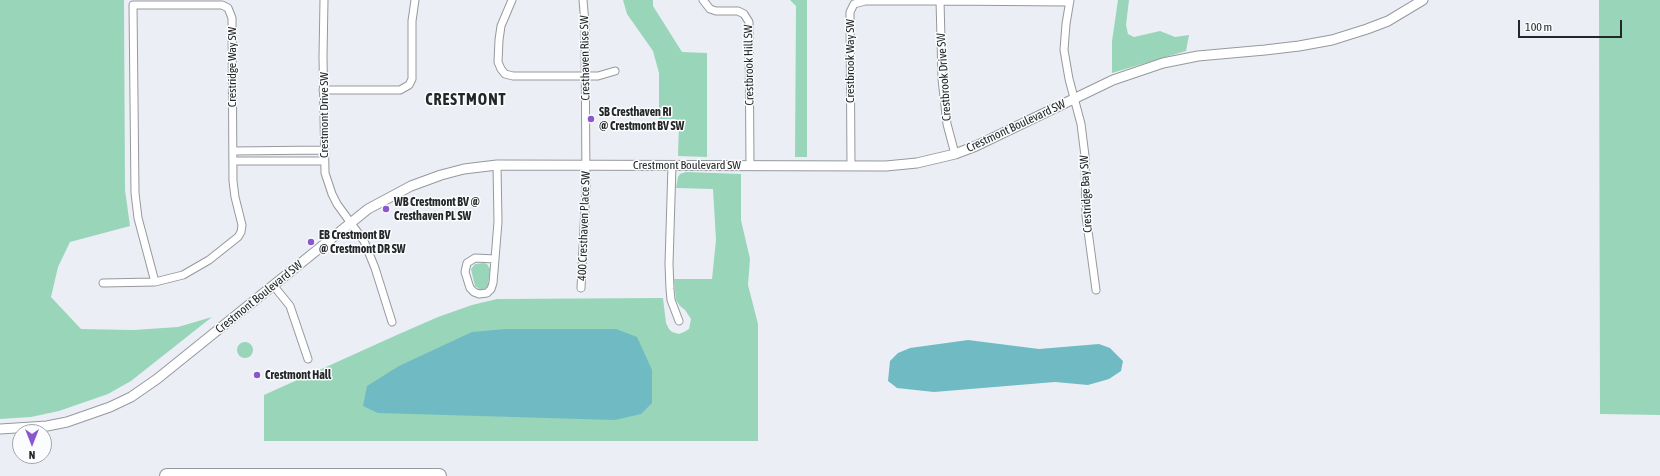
<!DOCTYPE html>
<style>
body{margin:0}
#map{position:relative;width:1660px;height:476px;overflow:hidden;background:#ebeff5;font-family:"Asap Condensed",sans-serif}
canvas{display:block}
.north{position:absolute;left:12px;top:424px;width:40px;height:40px;box-sizing:border-box;background:#fafcfe;border:1px solid #a4a6a8;border-radius:50%;rotate:180deg;font-size:11px;font-weight:700;line-height:16px;text-align:center;color:#242628}
.north::after{content:'';display:block;margin:auto;width:14px;height:18px;background:#8b57cf;clip-path:polygon(50% 0,100% 100%,50% 72%,0 100%)}
.scale{position:absolute;left:1518px;top:20px;width:104px;height:18px;box-sizing:border-box;border:2px solid #242628;border-top:0;padding-left:5px;font-size:12px;line-height:14px;white-space:nowrap;color:#242628;-webkit-text-stroke:3px #fafcfe;paint-order:stroke}
</style>
<div id="map">
<canvas width="1660" height="476"></canvas>
<div class="north">N</div>
<div class="scale">100 m</div>
</div>
<script>
const c = document.querySelector('canvas').getContext('2d');
c.lineJoin = 'round';
function fillPath(path, color) {
  c.fillStyle = color;
  c.fill(path, 'evenodd');
}
function poly(rows) {
  const path = new Path2D();
  for (const r of rows) {
    if (r.length === 3) {
      path.moveTo(r[0] + r[2], r[1]);
      path.arc(r[0], r[1], r[2], 0, 2 * Math.PI);
      continue;
    }
    path.moveTo(r[0], r[1]);
    for (let i = 2; i < r.length; i += 2) path.lineTo(r[i], r[i + 1]);
  }
  return path;
}
function stroke(path, color, width, dash) {
  c.strokeStyle = color;
  c.lineWidth = width;
  c.lineCap = dash ? 'butt' : 'round';
  c.setLineDash(dash || []);
  c.stroke(path);
}
function write(font, color, halo, rows, align = 'center') {
  c.font = font + ' "Asap Condensed",sans-serif';
  c.lineWidth = 3;
  c.setLineDash([]);
  c.textBaseline = 'middle';
  c.strokeStyle = halo;
  c.fillStyle = color;
  for (const [text, x, y, turn = 0] of rows) {
    c.save();
    c.translate(x, y);
    c.rotate((+turn || 0) * Math.PI / 180);
    c.textAlign = isNaN(turn) ? turn : align;
    if (halo) c.strokeText(text, 0, 0);
    c.fillText(text, 0, 0);
    c.restore();
  }
}
fillPath(poly([
 [0,0,124,0,125,190,130,226,70,242,58,267,51,297,81,329,134,330,178,327,212,317,131,381,108,394,59,411,31,417,0,419],
 [623,0,653,0,653,6,682,52,707,53,707,157,678,156,679,124,675,119,659,119,659,73,653,51,627,14],
 [790,0,807,0,807,157,795,157,796,6],
 [1118,0,1129,0,1126,25,1128,34,1134,37,1160,31,1175,37,1189,35,1186,51,1112,73,1112,41],
 [1599,0,1660,0,1660,415,1600,414],
 [686,172,741,174,741,220,750,259,748,285,758,324,758,441,264,441,264,395,399,334,438,317,472,305,497,299,663,298,666,323,669,329,672,332,679,334,684,332,689,329,691,319,685,310,680,306,676,300,674,279,712,279,716,240,713,189,676,188,678,177,680,174],
 [484,263,487,264,490,269,488,285,486,288,481,290,475,286,471,269,475,264],
 [245,350,8]
]), '#98d5b9');
fillPath(poly([
 [506,329,616,329,637,337,652,370,652,403,641,414,615,420,378,413,363,406,367,386,399,366,472,332],
 [968,340,1039,349,1099,344,1110,348,1123,361,1121,371,1109,379,1088,385,1055,382,934,392,897,388,888,381,890,361,898,353,910,348]
]), '#70bac3');
const minor = poly([
 [324,0,323,57,325,173,332,194,337,204,364,241,375,268,392,322],
 [512,0,501,26,499,40,498,62,501,69,505,74,513,76,598,76,615,71],
 [703,0,710,9,716,11,738,11,744,14,749,22,750,165],
 [940,0,942,79,947,124,955,154],
 [1070,0,1066,24,1064,50,1069,79,1081,124,1085,156,1086,216,1096,290],
 [323,90,400,90,409,85,412,79,412,21,415,0],
 [233,151,324,150],
 [233,161,324,161],
 [672,165,669,264,670,289,671,300,679,321],
 [851,166,850,12,854,4,865,1,940,1,1069,2],
 [495,259,475,258,467,263,465,272,470,288,474,292,479,294,487,293,491,289,493,283,495,259,498,222,497,165],
 [103,283,155,282,183,275,209,260,238,237,241,232,242,225,235,197,233,181,232,18,228,8,222,5,133,5,135,193,138,218,155,282],
 [273,285,290,306,308,359],
 [581,288,586,188,585,23,583,0]
]);
const tertiary = poly([
 [0,429,47,426,67,422,110,407,131,397,157,379,368,209,411,186,441,175,464,169,497,165,886,166,917,163,955,154,976,146,1113,80,1163,63,1198,56,1265,50,1299,46,1332,40,1367,29,1388,21,1423,0]
]);
const motorway = poly([
 [167,476,439,476]
]);
stroke(minor, '#95999e', 9);
stroke(tertiary, '#95999e', 11);
stroke(motorway, '#95999e', 16);
stroke(minor, '#fff', 7);
stroke(tertiary, '#fff', 9);
stroke(motorway, '#fff', 14);
for (const [x, y, r, color] of [
 [591,119,4,"#8b57cf"],
 [386,209,4,"#8b57cf"],
 [311,242,4,"#8b57cf"],
 [257,375,4,"#8b57cf"]
]) {
  const dot = new Path2D();
  dot.arc(x, y, r, 0, 2 * Math.PI);
  c.fillStyle = color;
  c.fill(dot);
  stroke(dot, '#fafcfe', 1.5);
}
write('12px', '#242628', '#fafcfe', [
 ["Cresthaven Rise SW",585,58,-91],
 ["Crestbrook Way SW",850,61,-90],
 ["Crestbrook Hill SW",749,65,-91],
 ["Crestridge Way SW",232,67,-90],
 ["Crestbrook Drive SW",944,77,-94],
 ["Crestmont Drive SW",324,115,-90],
 ["Crestmont Boulevard SW",1016,126,-25],
 ["Crestmont Boulevard SW",687,165],
 ["Crestridge Bay SW",1086,194,-93],
 ["400 Cresthaven Place SW",584,226,-88],
 ["Crestmont Boulevard SW",259,297,-39]
]);
write('bold 12px', '#242628', '#fafcfe', [
 ["SB Cresthaven RI",599,112],
 ["@ Crestmont BV SW",599,126],
 ["WB Crestmont BV @",394,202],
 ["Cresthaven PL SW",394,216],
 ["EB Crestmont BV",319,235],
 ["@ Crestmont DR SW",319,249],
 ["Crestmont Hall",265,375]
], 'left');
c.letterSpacing = '1px';
write('bold 16px', '#242628', '#fafcfe', [
 ["CRESTMONT",466,100]
]);
c.letterSpacing = '0px';
</script>
